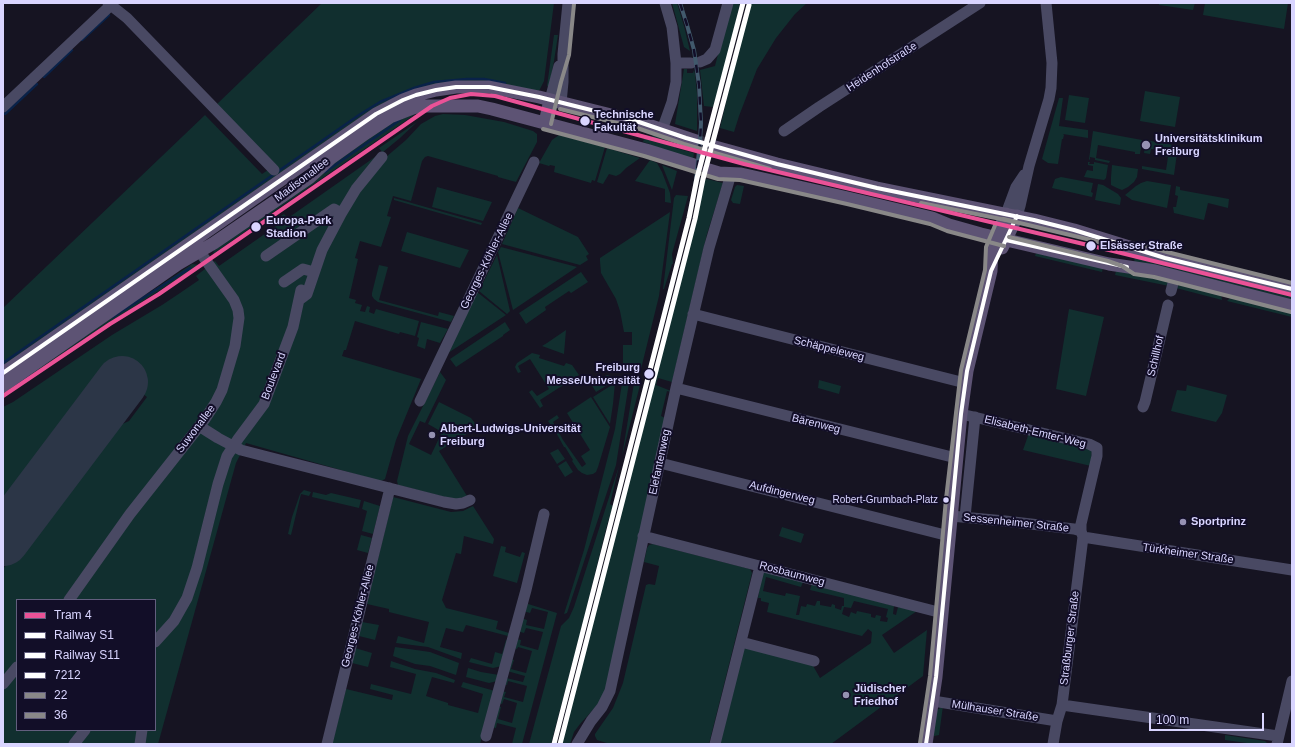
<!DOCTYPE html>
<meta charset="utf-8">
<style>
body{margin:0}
#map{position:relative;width:1295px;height:747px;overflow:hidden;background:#161422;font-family:Arial,sans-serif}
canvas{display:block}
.frame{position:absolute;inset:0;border:4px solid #d9d5ff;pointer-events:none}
.legend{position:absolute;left:16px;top:599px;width:140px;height:132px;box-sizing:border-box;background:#120e28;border:1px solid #625e7e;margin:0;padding:5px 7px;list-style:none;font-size:12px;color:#d9d5ff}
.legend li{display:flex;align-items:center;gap:8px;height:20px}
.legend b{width:20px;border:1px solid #625e7e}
.scale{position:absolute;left:1149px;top:713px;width:115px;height:18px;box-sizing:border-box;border:2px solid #d9d5ff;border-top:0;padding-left:5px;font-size:12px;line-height:14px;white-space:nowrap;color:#d9d5ff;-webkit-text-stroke:3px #120e28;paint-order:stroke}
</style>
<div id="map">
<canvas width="1295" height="747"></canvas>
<div class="frame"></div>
<ul class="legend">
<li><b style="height:5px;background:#ea5297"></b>Tram 4</li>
<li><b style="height:5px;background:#fff"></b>Railway S1</li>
<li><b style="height:5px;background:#fff"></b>Railway S11</li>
<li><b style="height:5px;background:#fff"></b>7212</li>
<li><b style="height:5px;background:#898888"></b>22</li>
<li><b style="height:5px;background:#898888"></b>36</li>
</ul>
<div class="scale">100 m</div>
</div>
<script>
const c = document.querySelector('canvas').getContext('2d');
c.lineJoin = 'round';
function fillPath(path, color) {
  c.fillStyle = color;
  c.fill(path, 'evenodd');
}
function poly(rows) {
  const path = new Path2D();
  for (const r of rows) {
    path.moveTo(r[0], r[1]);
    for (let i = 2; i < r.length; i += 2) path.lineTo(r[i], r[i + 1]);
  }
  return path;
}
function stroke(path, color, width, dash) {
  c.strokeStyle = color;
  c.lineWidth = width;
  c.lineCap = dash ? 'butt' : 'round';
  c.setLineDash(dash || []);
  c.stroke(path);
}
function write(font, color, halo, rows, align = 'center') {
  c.font = font + ' Arial,sans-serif';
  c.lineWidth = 4;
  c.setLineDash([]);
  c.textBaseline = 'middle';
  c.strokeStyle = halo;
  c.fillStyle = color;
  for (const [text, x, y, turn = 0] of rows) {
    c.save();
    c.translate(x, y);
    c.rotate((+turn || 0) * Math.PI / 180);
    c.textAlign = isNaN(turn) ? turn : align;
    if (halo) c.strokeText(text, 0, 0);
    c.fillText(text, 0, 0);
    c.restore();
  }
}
fillPath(poly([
 [322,3,554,3,544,81,538,93,432,86,3,368,3,308,205,115,262,174,274,166,216,105],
 [672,3,677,3,684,26,690,51,684,47],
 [731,3,740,3,728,55,713,107,704,106,700,70,715,66],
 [749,3,807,3,795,14,776,38,757,69,739,116,734,132,720,128],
 [1159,3,1195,3,1193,10,1159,5],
 [1205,3,1288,3,1284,29,1203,15],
 [554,35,558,35,554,61,549,87,547,86],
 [684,69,687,69,687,73,693,73,694,70,695,74,697,94,697,131,675,124],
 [1145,91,1180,97,1175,127,1140,121],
 [1069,95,1089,98,1085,123,1065,120],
 [1059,98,1063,98,1059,126,1088,130,1088,138,1063,134,1064,135,1063,139,1062,139,1058,164,1048,163,1042,159],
 [420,111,305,190,213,254,214,250,381,128],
 [443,114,465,115,504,122,533,131,537,134,537,142,516,182,498,177,498,176,428,156,425,157,422,161,411,201,393,196,387,216,391,217,381,247,360,241,355,258,358,259,349,298,356,300,355,303,362,305,360,311,365,312,367,306,370,307,369,312,374,314,376,309,419,321,415,336,400,332,399,334,355,321,346,350,344,350,342,356,421,379,396,440,385,479,381,481,376,480,246,443,236,463,158,744,3,744,3,569,107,431,129,421,147,397,109,369,13,497,3,502,3,407,13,402,112,335,162,305,180,293,199,280,196,276,215,261,219,266,279,224,276,219,284,214,288,218,382,152,379,148,417,122,400,138,383,152,386,157,406,140,421,124,435,116],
 [17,600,155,600,155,730,17,730],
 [1093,131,1142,140,1140,154,1135,154,1135,152,1098,145,1096,158,1110,161,1109,163,1095,160,1095,158,1090,157,1090,160,1089,159],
 [653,134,676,143,675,148,694,153,693,160,649,147,650,144,643,142,645,135,652,137],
 [559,135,605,147,595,181,592,180,591,183,554,172,555,166,550,165,549,166,539,163,552,140],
 [1146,140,1178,146,1174,175,1142,169,1142,166,1166,170,1168,157,1164,156,1165,151,1151,149,1150,154,1144,153],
 [607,148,640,158,626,168,620,174,616,176,609,174,603,184,597,182],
 [650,160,657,163,662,172,670,193,671,203,665,202,665,189,635,181],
 [1088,162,1090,162,1089,164,1094,164,1094,162,1108,165,1106,178,1104,180,1084,177,1087,170,1093,171,1093,166,1088,165],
 [662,165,677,171,672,190],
 [1112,165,1138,169,1137,177,1134,182,1128,187,1122,190,1117,188,1111,185,1111,177],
 [1061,177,1093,183,1091,192,1093,193,1092,197,1052,188,1055,179],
 [707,179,723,183,707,234,672,382,658,378,656,385,671,391,671,392,667,391,661,416,665,418,609,680,601,701,580,724,574,732,570,744,558,744,588,628,591,623,594,606,598,601,600,590,599,585,604,564,608,558,609,547,615,524,618,519,619,507,633,462,703,181],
 [1147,181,1171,185,1167,208,1132,200,1125,195,1136,186,1141,183],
 [1098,184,1103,185,1118,194,1121,198,1120,205,1095,200],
 [737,185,744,186,740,204,733,203,731,200,735,187],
 [1176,186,1180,187,1180,190,1229,199,1228,208,1208,203,1204,220,1174,213,1173,207,1176,207,1178,196,1175,195],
 [437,187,492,202,483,221,432,207],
 [676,195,688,196,672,254,673,264,672,264,664,289,663,289,674,198],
 [394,198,482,223,481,225,394,200],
 [518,208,578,237,589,254,586,256,588,260,580,265,502,244],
 [670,212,659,296,640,373,626,371,623,369,623,345,632,345,632,332,624,332,620,311,616,299,601,273,600,261,600,258],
 [407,232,469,250,460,268,401,251],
 [501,247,577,267,513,310,498,252],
 [1036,253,1103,268,1102,272,1035,256],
 [497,255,510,311,507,314,479,291],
 [1135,255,1292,293,1292,301,1134,263],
 [192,264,199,265,82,340,3,395,3,391,114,313,149,293],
 [379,265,388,267,379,300,438,316,439,312,454,316,451,322,378,302,374,299,372,296,372,293],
 [1116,271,1143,275,1168,281,1169,286,1115,275],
 [581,272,588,282,571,293,569,291,545,307,546,310,526,324,519,313],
 [1180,284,1221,294,1222,300,1176,288],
 [477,292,506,315,448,353],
 [1231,297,1292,311,1292,317,1227,301],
 [1069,309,1104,317,1086,396,1056,389],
 [421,322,448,329,440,343,427,339,425,349,417,346,419,338,417,337],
 [505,322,510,330,503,335,503,336,456,367,450,359],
 [566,330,564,354,542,346,547,343],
 [532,353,540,355,539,358,564,366,566,363,572,365,579,375,540,400,543,406,540,408,529,392,532,390,537,396,549,389,530,359,518,366,521,372,518,373,515,367,517,363],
 [440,372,446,380,425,423,420,421,409,444,431,455,442,432,428,424,439,402,471,418,478,427,439,451,467,496,456,500,398,485,397,481,408,436],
 [607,375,613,377,614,381,596,392,591,384],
 [636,380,641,381,622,456,634,383],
 [819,380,841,386,839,394,818,388],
 [615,383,613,404,610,424,593,397],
 [622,383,629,383,616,465,567,613,564,614,584,550,615,429],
 [1187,385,1227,395,1222,413,1216,422,1171,411,1177,390,1186,391],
 [591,397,610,427,598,467,596,472,593,474,587,475,582,473,578,470,572,461,573,460,565,447,564,447,553,427,552,427,548,421,557,415,559,418,553,422,563,440,582,467,586,464,581,456,590,450,567,413],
 [1029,433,1092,450,1091,466,1023,450],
 [558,449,565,459,557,464,550,453],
 [566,461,573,472,565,477,558,466],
 [619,466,610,504,613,506,607,525,580,634,551,744,529,744,561,626,569,618,574,607],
 [304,490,311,492,309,496,301,494,291,535,288,534,292,517,300,494],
 [313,492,326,495,331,493,361,500,359,508,312,497],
 [393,497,451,512,463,511,473,506,494,539,493,544,464,536,461,554,456,553,442,600,446,608,498,621,496,629,509,633,508,636,466,625,463,632,446,628,440,647,462,653,461,659,428,647,396,643,398,636,424,643,429,622,389,612,389,609,367,604],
 [364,501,380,506,373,534,362,531,367,511,362,509],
 [782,527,804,534,801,543,779,536],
 [361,535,372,538,368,553,357,550],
 [653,544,750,569,752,573,709,744,610,744,597,740,595,736,595,734,613,708,623,683,646,585,649,584,655,585,659,566,644,562,647,548,649,545],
 [501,546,506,547,505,552,520,557,522,552,525,553,517,583,493,576],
 [762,571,803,582,801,587,766,577,763,591,785,596,786,593,800,596,796,615,799,615,801,606,806,607,807,604,815,606,817,601,820,601,820,605,831,607,832,604,835,605,835,608,841,610,842,606,844,606,844,598,810,590,812,583,894,606,893,614,896,615,898,607,917,611,882,635,894,653,927,630,923,676,831,744,718,744,742,651,745,648,812,664,820,678,871,643,872,632,868,629,862,636,767,612,769,603,761,601,761,598,758,598],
 [854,601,888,609,886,617,888,618,887,622,880,621,881,616,876,615,875,618,871,617,871,614,857,611,856,614,851,612,849,617,842,614,844,607,851,608],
 [525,603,557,613,522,744,512,744,516,728,497,723,496,728,491,727,497,706,501,707,498,719,512,723,517,703,504,699,502,704,498,703,502,691,506,692,504,697,523,702,527,686,508,681,507,685,503,684,506,678,523,682,525,676,507,671,511,659,514,660,511,669,526,673,532,651,518,647,517,649,514,648,516,639,521,640,520,645,538,650,543,632,526,628,524,633,517,631,521,618,527,620,526,625,544,629,548,612,532,608,530,613,523,611],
 [362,622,379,625,375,640,359,636],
 [506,640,509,641,502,666,493,668,469,662,471,658,492,664,495,652,502,654],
 [395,647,430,652,459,663,456,675,430,666,415,664,393,656],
 [355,648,372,653,368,667,352,663],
 [391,661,415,669,436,673,455,680,454,683,432,677,426,696,448,703,448,705,478,713,483,694,461,687,463,682,495,691,480,744,332,744,346,689,392,700,393,695,370,689,371,684,411,694,416,674,390,667],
 [468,668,481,672,499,675,497,681,489,683,466,677],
 [943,706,939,735,934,736,932,735,937,710],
 [1225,735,1265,741,1268,744,1254,744,1225,740]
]), '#112f2f');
stroke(poly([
 [82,40,109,15],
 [44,77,72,50],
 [5,114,37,84],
 [325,172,400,120],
 [113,317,190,268],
 [3,363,359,115,380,102,414,88,434,82,467,79,484,79,505,83],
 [15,386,29,376]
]), '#092249', 2.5);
stroke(poly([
 [3,540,122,382]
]), '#2c3647', 52);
stroke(poly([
 [696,141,715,147]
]), '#333143', 13, [13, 6]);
stroke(poly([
 [108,3,127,18,274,170],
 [700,62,707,59,715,50,728,3],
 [676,63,691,63],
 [550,100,559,66],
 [561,103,563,82,563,54,568,3],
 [3,107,111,5],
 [662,130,672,102,676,82,676,63,672,27,665,3],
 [784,131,819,107,980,3],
 [1006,214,1016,187,1024,175],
 [1017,216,1020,206,1029,166,1049,99,1051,88,1052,63,1046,3],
 [266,256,334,209,341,213],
 [284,282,303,269,314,272],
 [1171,291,1175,276],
 [299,300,307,294,322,250,341,214,356,189,382,157],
 [693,314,965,383],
 [676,388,956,458],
 [420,401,534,162],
 [1143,407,1145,402,1168,305],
 [961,414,1089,444,1097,448,1097,456,1081,524,1081,531,1083,537,1062,705,1057,721,1053,744],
 [199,426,218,438,233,446,241,450,268,457,444,502,456,504,463,503,470,500],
 [660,463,949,536],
 [951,516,1005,521,1074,529,1081,531],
 [965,517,975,417],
 [643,536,942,613],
 [1083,537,1292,570],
 [69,600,130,514,205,419,216,402,222,390,235,346,239,318,238,310,234,300,195,245],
 [155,642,174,621,187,598,197,568,218,484,227,456,238,439,264,404,293,327,301,290],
 [741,642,814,661],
 [3,684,17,667],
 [933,701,1057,721],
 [1062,705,1278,736],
 [486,736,526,590,544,514],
 [74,744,85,730],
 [140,744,142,730],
 [327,744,390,488],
 [577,744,591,721,602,707,610,691,676,388,709,248,731,174],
 [715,744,760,566],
 [1277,744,1292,681]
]), '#494963', 11);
stroke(poly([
 [545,123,550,100],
 [715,147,777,164,877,188,1034,220,1074,230,1165,258,1292,289],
 [709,170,719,173,741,174,848,198,932,218,949,225,981,234,1109,264,1155,271,1292,306],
 [1002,248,1017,216],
 [3,373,376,114,403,100,416,95,436,90,456,87,489,87,539,97,639,122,696,141],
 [3,386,178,264,214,243,309,178,331,158,366,133,390,117,413,108,423,106,478,106,492,109,646,150,694,165],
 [926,744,936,677,961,414,967,371,991,271,992,248,1006,214]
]), '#5d5374', 13);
const rail = poly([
 [680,3,687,25,694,50,699,85,701,123,700,142,695,189]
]);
stroke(rail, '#41596c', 4);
stroke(rail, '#120e28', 2.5, [8]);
stroke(poly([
 [1006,240,1127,267],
 [3,373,376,114,403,100,416,95,436,90,456,87,489,87,539,97,639,122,686,138,777,164,877,188,1034,220,1074,230,1165,258,1292,289],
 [926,744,936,677,961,414,967,371,991,271,1017,216]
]), '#fff', 4);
stroke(poly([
 [560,109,637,128,684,144,770,169],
 [551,124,561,82,569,55,574,4],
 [543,129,644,156,718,179,740,180,847,204,930,224,947,231,1004,246],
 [921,203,1016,222],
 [1009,237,1108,261,1122,266,1134,274,1154,277,1291,312]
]), '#898888', 4);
stroke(poly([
 [1003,219,1112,245,1127,246,1140,244,1167,252,1292,283],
 [920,743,930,676,946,499,961,370,985,270,986,247,996,223]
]), '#898888', 4);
stroke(poly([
 [554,744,689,218,697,178,743,3]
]), '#fff', 5);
stroke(poly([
 [560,744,695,219,703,179,749,5]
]), '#fff', 5);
stroke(poly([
 [3,396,110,324,159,294,432,106,450,98,471,94,495,96,744,164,1109,250,1292,295]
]), '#ea5297', 4);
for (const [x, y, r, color] of [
 [585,121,5.5,"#d9d5ff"],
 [1146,145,5,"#9591b2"],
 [256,227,5.5,"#d9d5ff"],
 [1091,246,5.5,"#d9d5ff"],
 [649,374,5.5,"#d9d5ff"],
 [432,435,4,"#9591b2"],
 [946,500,3.5,"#d9d5ff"],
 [1183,522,4,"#9591b2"],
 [846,695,4,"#9591b2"]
]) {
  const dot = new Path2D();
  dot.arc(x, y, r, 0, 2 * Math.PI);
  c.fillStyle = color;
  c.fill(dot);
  stroke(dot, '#120e28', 1.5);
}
write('10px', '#d9d5ff', '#120e28', [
 ["Robert-Grumbach-Platz",938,500]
], 'right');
write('11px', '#d9d5ff', '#120e28', [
 ["Heidenhofstraße",882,67,-33],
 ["Madisonallee",302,180,-37],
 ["Georges-Köhler-Allee",487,261,-64],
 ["Schäppeleweg",829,349,14],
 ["Schillhof",1156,356,-77],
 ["Boulevard",274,376,-69],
 ["Bärenweg",816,424,14],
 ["Suwonallee",196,429,-53],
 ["Elisabeth-Emter-Weg",1035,432,14],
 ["Elefantenweg",660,462,-78],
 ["Aufdingerweg",782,493,14],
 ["Sessenheimer Straße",1016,523,6],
 ["Türkheimer Straße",1188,554,8],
 ["Rosbaumweg",792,574,15],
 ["Georges-Köhler-Allee",358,616,-76],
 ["Straßburger Straße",1070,638,-83],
 ["Mülhauser Straße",995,711,9]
]);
write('bold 11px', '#d9d5ff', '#120e28', [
 ["Technische",594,115],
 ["Fakultät",594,128],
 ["Europa-Park",266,221],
 ["Stadion",266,234],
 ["Elsässer Straße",1100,246],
 ["Freiburg",640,368,"right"],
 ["Messe/Universität",640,381,"right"]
], 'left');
write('bold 11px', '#d9d5ff', '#120e28', [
 ["Universitätsklinikum",1155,139],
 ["Freiburg",1155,152],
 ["Albert-Ludwigs-Universität",440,429],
 ["Freiburg",440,442],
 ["Sportprinz",1191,522],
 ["Jüdischer",854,689],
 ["Friedhof",854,702]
], 'left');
</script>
